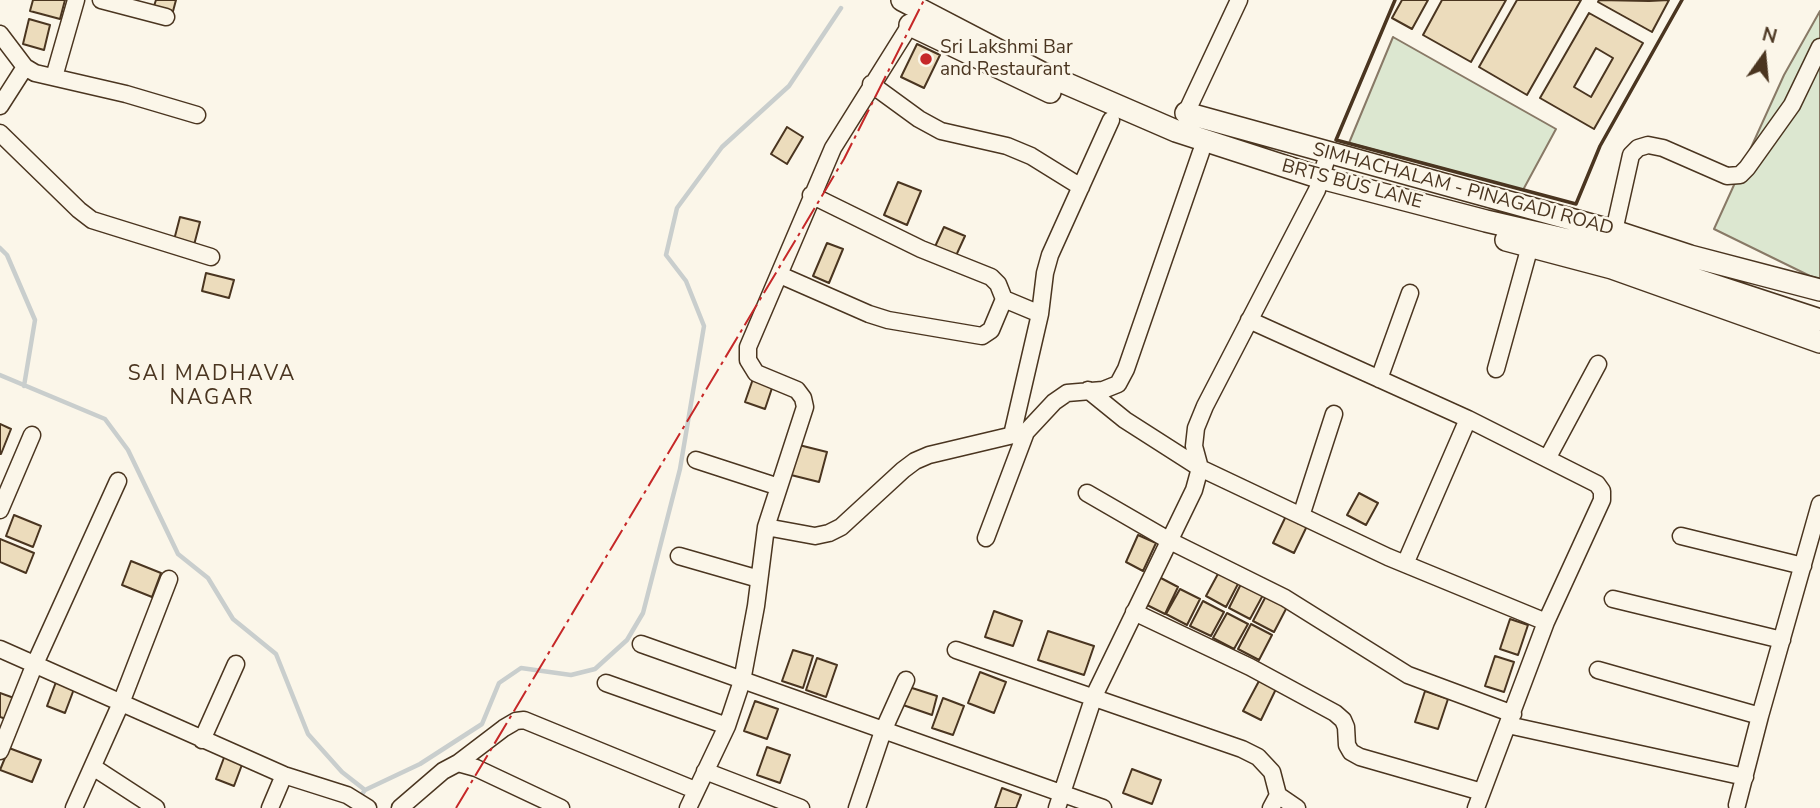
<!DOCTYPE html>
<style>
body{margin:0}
#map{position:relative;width:1820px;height:808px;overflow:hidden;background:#fbf6e9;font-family:"Nunito Sans",sans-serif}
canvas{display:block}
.north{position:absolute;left:1729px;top:21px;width:70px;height:70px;-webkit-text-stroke:5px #fbf6e9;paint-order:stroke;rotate:15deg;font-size:19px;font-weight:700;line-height:28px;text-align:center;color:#4a3520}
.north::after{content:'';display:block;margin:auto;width:24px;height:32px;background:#4a3520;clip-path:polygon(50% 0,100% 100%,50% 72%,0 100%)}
</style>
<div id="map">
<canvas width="1820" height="808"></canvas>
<div class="north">N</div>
</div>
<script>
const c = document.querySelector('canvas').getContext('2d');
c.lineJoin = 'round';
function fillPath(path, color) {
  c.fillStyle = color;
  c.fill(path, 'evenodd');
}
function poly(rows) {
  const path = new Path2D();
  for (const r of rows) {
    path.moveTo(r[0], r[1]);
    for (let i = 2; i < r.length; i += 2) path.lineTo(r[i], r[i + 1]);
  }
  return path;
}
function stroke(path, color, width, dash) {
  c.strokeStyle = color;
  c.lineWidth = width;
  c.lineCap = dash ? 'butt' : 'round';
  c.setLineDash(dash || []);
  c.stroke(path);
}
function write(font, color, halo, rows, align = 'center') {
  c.font = font + ' "Nunito Sans",sans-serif';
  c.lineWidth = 5;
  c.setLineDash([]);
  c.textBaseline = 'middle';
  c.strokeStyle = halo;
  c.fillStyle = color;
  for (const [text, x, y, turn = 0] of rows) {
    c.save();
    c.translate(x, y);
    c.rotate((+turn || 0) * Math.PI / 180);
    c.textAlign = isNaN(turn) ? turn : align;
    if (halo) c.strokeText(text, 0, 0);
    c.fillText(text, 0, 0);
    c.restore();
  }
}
const green = poly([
 [1820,11,1820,279,1810,276,1714,229,1784,75,1820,11],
 [1393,37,1556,129,1523,190,1349,143,1393,37]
]);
fillPath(green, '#dce7d0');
stroke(green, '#887966', 2);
stroke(poly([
 [0,248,7,255,35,320,24,386],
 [0,375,105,419,128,450,178,554,208,578,233,619,276,654,308,734,342,772,365,790],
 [352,808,365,790,420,764,482,724,499,683,521,668,571,675,595,669,627,640,643,613,680,469,704,326,686,281,666,255,677,208,722,147,789,86,841,8]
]), '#c9cecd', 4.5);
const building = poly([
 [33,0,65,0,60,19,30,11,33,0],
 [156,0,176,0,172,15,153,9,156,0],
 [1402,0,1428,0,1412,29,1392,18,1402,0],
 [1442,0,1506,0,1471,62,1423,35,1442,0],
 [1517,0,1581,0,1527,95,1479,67,1517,0],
 [1599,0,1649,1,1669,0,1652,32,1598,2,1599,0],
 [1589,13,1643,43,1594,129,1540,98,1589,13],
 [1596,48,1613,58,1591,97,1574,87,1596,48],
 [29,19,50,25,44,50,23,44,29,19],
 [917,44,940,55,924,88,901,77,917,44],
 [787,127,803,137,787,164,771,154,787,127],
 [898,182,921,191,907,225,884,215,898,182],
 [180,217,200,222,194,245,174,240,180,217],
 [944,227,965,236,954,260,933,251,944,227],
 [827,243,843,249,829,283,813,276,827,243],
 [206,273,234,280,229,298,202,291,206,273],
 [754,376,774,382,765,409,745,402,754,376],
 [0,424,11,429,1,454,0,454,0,424],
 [799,445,827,452,819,482,791,475,799,445],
 [1359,493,1378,503,1366,525,1347,515,1359,493],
 [14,515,41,526,33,547,6,536,14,515],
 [1286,516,1307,526,1294,553,1273,543,1286,516],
 [1138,535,1156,543,1143,571,1126,562,1138,535],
 [0,539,34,553,26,573,0,562,0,539],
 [131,561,161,573,152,597,122,585,131,561],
 [1219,572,1239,582,1226,607,1206,596,1219,572],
 [1159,577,1178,587,1165,614,1145,604,1159,577],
 [1241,584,1263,595,1250,619,1229,608,1241,584],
 [1180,589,1200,599,1187,625,1166,614,1180,589],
 [1266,596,1287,607,1274,632,1253,621,1266,596],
 [1203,601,1224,612,1211,636,1190,626,1203,601],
 [994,611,1022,621,1013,646,985,637,994,611],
 [1227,613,1248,624,1234,649,1213,638,1227,613],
 [1510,619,1528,625,1518,655,1500,649,1510,619],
 [1251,624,1272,635,1259,660,1238,649,1251,624],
 [1048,631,1094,646,1084,675,1038,660,1048,631],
 [793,650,813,656,803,688,782,681,793,650],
 [1495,656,1514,662,1504,692,1485,686,1495,656],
 [817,658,837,665,826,697,806,690,817,658],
 [980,672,1006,682,994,713,968,703,980,672],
 [1259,681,1276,689,1261,720,1243,711,1259,681],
 [56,682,74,689,65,713,47,706,56,682],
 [909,687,937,696,932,715,903,705,909,687],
 [1425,691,1448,699,1438,729,1415,722,1425,691],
 [0,693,14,698,6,719,0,717,0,693],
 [943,698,964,706,953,735,932,728,943,698],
 [755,701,778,709,767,739,744,731,755,701],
 [767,747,790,755,780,783,757,775,767,747],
 [9,748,41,760,32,782,0,770,9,748],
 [225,755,243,762,234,786,216,779,225,755],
 [1132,769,1161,780,1152,804,1123,793,1132,769],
 [1002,788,1021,795,1016,808,995,808,1002,788]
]);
fillPath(building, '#ecdcbc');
stroke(building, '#4a3520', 2);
const minor = poly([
 [101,0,166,17],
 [0,34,25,67,35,73,126,94,197,115],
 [54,77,76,0],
 [871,84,919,119,941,131,1007,146,1031,156,1081,187],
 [0,106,25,67],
 [1186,113,1239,0],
 [0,133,79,210,92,220,211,257],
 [811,195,921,249,991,277,998,284,1004,299,1040,314],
 [1614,231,1631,155,1638,148,1648,145,1663,148,1727,176,1740,175,1747,168,1792,105,1820,47],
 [780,275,869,314,888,320,976,335,982,336,991,330,1004,299],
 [1249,320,1468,419,1597,484,1602,491,1602,500,1546,622,1476,808],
 [1496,369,1530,246],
 [1379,379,1410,293],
 [1088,390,1125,420,1200,468,1388,557,1546,622],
 [1012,435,1040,314,1045,273,1050,255,1111,120],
 [1547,459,1598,364],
 [696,460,779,487],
 [1087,493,1170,541,1285,598,1408,675,1513,714],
 [0,510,32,435],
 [1301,516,1334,414],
 [766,527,815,536,829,533,841,527,903,470,915,461,929,455,1026,432,1054,402,1067,393,1103,390,1118,384,1126,369,1201,152],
 [1681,536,1803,566],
 [986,538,1026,432],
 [679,556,759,579],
 [1405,564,1468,419],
 [1613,599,1782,640],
 [1134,612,1250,667,1335,713,1343,720,1346,727,1347,745,1351,752,1360,757,1482,792],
 [641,644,1103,808],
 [0,649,284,775,347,795,368,808],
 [956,650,1242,749,1258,757,1272,772,1278,795],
 [1598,670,1760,716],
 [606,683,727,726],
 [1508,725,1745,777],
 [202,740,236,664],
 [0,751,34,666,118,481],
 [458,763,504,728,516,721,524,720,695,790],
 [93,767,156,808],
 [705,771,801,808],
 [1737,805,1760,716,1820,504],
 [74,808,121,703,169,579],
 [270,808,284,775],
 [400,808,443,771,458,763,476,768,561,808],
 [688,808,727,726,742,681,756,606,766,527,805,407,803,398,797,390,756,373,748,360,748,347,833,148,910,25],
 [857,808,883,731,906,680],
 [1057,808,1094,696,1194,490,1200,468,1194,446,1196,428,1205,406,1317,190,1328,154],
 [1271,808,1278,795,1297,808]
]);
const major = poly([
 [902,0,1042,73,1176,131,1321,178,1486,221,1594,246,1820,320],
 [910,25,1050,92],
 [1186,113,1614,231,1690,256,1820,290],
 [1506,240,1612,268,1820,342]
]);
stroke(minor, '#4a3520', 19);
stroke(major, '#4a3520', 24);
stroke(minor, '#fbf6e9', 16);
stroke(major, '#fbf6e9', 21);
stroke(poly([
 [1395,0,1336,140,1576,204,1600,146,1682,0]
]), '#4a3520', 3.5);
stroke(poly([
 [456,808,844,159,924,0]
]), '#c62828', 2, [24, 5, 3.5, 5]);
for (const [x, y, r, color] of [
 [926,59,7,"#c62828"]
]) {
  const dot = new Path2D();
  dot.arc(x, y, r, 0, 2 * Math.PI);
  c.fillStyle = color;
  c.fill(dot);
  stroke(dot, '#fbf6e9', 2.5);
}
write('19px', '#4a3520', '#fbf6e9', [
 ["Sri Lakshmi Bar",940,48],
 ["and Restaurant",940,70]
], 'left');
write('19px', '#4a3520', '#fbf6e9', [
 ["BRTS BUS LANE",1352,185,15],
 ["SIMHACHALAM - PINAGADI ROAD",1463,190,15]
]);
c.letterSpacing = '2px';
write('21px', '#4a3520', '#fbf6e9', [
 ["SAI MADHAVA",212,375],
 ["NAGAR",212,399]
]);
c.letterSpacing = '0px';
</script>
